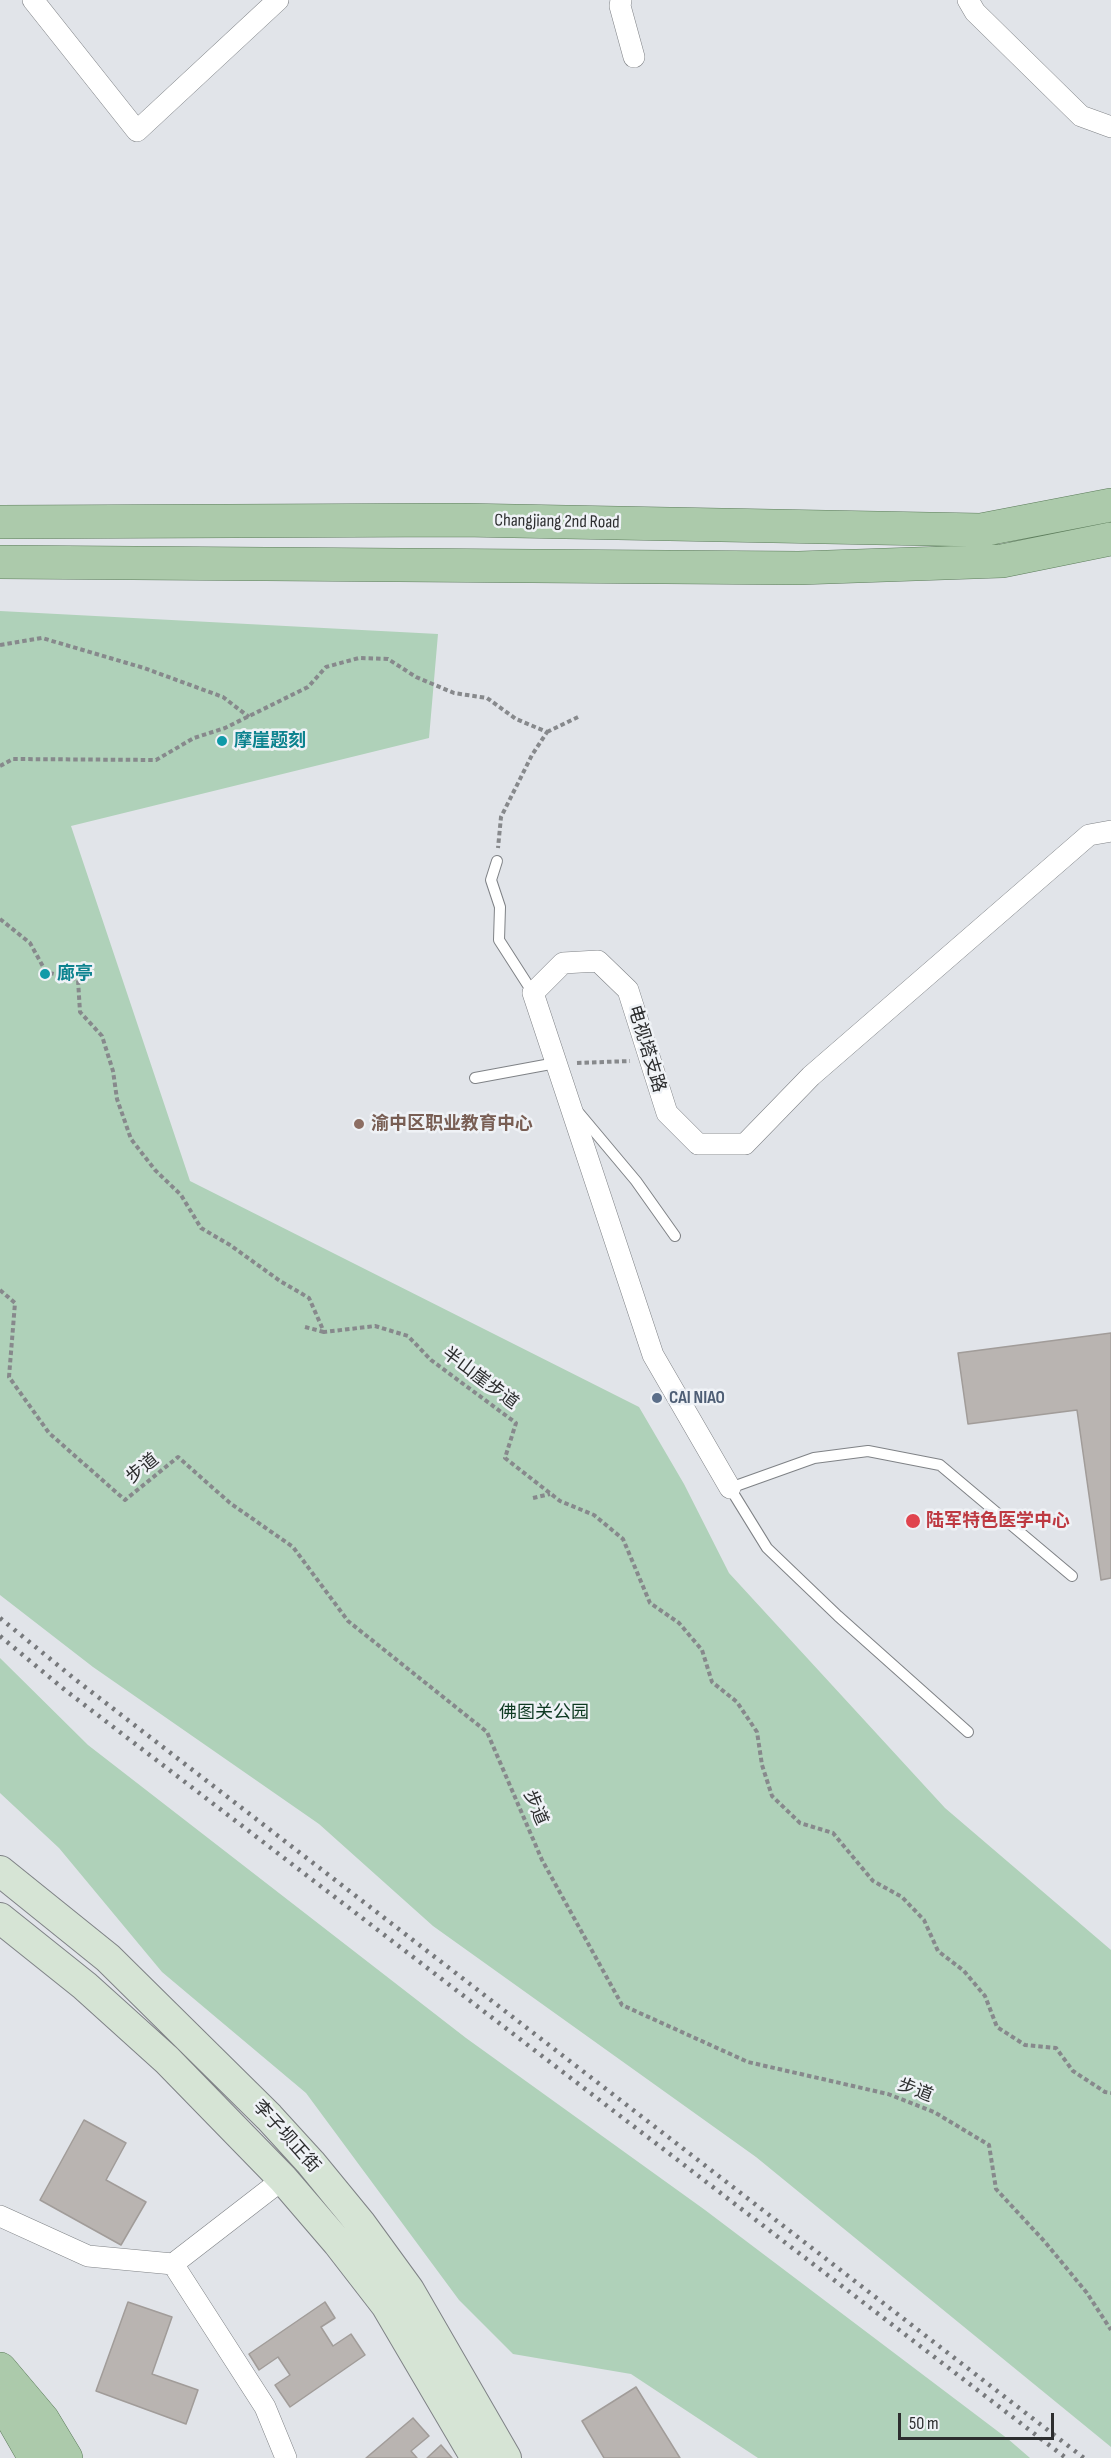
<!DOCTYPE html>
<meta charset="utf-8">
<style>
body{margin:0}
#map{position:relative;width:1111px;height:2458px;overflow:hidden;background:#e1e4e9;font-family:"Sofia Sans Condensed",sans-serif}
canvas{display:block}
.scale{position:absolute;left:898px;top:2413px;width:156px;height:27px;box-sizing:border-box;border:3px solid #2d2e2f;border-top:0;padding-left:8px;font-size:18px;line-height:21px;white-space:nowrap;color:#2d2e2f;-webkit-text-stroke:4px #eff2f6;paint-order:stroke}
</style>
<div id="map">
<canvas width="1111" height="2458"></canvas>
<div class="scale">50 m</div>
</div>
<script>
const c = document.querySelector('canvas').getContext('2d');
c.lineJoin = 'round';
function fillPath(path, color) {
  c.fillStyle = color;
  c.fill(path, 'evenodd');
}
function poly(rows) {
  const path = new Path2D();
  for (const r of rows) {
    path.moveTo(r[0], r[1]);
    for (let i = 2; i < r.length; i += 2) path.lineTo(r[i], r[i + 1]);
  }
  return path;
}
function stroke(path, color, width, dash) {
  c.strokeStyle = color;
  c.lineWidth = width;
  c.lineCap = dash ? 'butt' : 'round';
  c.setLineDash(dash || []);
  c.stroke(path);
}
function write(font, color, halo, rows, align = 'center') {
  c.font = font + ' "Sofia Sans Condensed","Noto Sans SC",sans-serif';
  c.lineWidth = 5;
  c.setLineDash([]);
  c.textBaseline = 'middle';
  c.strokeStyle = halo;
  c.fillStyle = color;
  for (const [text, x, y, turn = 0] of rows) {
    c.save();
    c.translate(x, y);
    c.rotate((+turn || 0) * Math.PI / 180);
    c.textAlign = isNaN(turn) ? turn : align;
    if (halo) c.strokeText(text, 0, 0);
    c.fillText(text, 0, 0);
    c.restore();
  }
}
fillPath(poly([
 [0,611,438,634,429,738,71,826,190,1181,639,1407,684,1484,729,1573,945,1808,1111,1950,1111,2447,756,2157,433,1926,319,1824,93,1667,0,1595],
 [0,1658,88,1745,466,2038,705,2210,1008,2439,1030,2458,758,2458,631,2374,513,2354,459,2300,306,2093,162,1972,59,1848,0,1793]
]), '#afd1b9');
const building = poly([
 [1111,1333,1111,1578,1101,1580,1077,1410,968,1424,958,1353,1111,1333],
 [84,2120,126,2143,106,2180,146,2202,121,2245,40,2200,84,2120],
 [128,2302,172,2317,152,2374,198,2390,186,2424,96,2391,128,2302],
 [325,2302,335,2318,321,2327,333,2346,351,2334,365,2355,290,2407,275,2385,290,2375,278,2357,259,2370,249,2354,325,2302],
 [636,2387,680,2458,604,2458,582,2421,636,2387],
 [413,2418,429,2436,411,2451,417,2458,366,2458,413,2418],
 [441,2445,452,2458,427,2458,441,2445]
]);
fillPath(building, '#b9b4b1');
stroke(building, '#a19c99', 1.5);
const lane = poly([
 [497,861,491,880,500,907,499,940,533,993],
 [475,1078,556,1063],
 [579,1113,636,1181,675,1236],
 [968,1732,838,1616,767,1548,730,1488,814,1458,868,1451,940,1465,1072,1576]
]);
const street = poly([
 [33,0,137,131,278,0],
 [621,0,620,6,634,57],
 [968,0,975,12,1081,116,1111,127],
 [730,1488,653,1355,533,993,563,963,598,961,628,990,667,1113,698,1144,745,1144,811,1076,1089,835,1111,831],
 [0,2216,88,2256,173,2264,283,2179],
 [173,2264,265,2407,286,2458]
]);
const secondary = poly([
 [0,1871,108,1958,269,2117,311,2163,361,2224,409,2290,506,2458],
 [0,1918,85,1986,167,2060,283,2179,338,2243,386,2305,476,2458]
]);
const primary = poly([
 [0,522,462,520,981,530,1111,505],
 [0,562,799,568,1002,561,1111,539],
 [0,2369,43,2420,66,2458],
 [0,2397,35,2458]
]);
stroke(lane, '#7f8286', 12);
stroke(street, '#7f8286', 22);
stroke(secondary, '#7f8286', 32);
stroke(primary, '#5c7c5b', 34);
stroke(poly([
 [0,645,42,638,144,668,223,697,249,717],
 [547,732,578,717],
 [0,766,13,759,156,760,194,738,225,728,308,687,326,667,359,658,388,659,416,677,454,693,487,698,516,719,547,732,532,755,501,817,498,848],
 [0,919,30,943,46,972,78,980,80,1012,102,1036,113,1071,117,1099,131,1139,155,1170,181,1195,201,1228,230,1245,280,1281,309,1298,324,1332,375,1326,408,1336,431,1360,516,1423,505,1458,560,1501,594,1515,623,1539,650,1603,679,1623,702,1650,712,1682,737,1702,757,1732,762,1765,772,1796,800,1823,833,1833,873,1881,902,1897,924,1920,938,1951,964,1971,985,1996,997,2027,1025,2045,1056,2048,1073,2071,1105,2092,1111,2093],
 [577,1063,630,1061],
 [0,1290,15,1303,9,1377,49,1433,125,1500,178,1457,230,1503,293,1547,348,1621,487,1732,542,1860,622,2005,748,2062,888,2094,934,2112,989,2145,996,2189,1045,2242,1087,2293,1111,2330],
 [305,1327,324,1332],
 [533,1498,550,1494]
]), '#87898c', 4, [4.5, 3]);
stroke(lane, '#fff', 10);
stroke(street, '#fff', 21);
stroke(secondary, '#d6e4d5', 30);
stroke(primary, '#accaab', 33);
stroke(poly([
 [0,1618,76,1680,1084,2458],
 [0,1636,65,1690,1066,2458]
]), '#77797c', 4.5, [3, 6]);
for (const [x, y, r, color] of [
 [222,741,6,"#0f9aa8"],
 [45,974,6,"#0f9aa8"],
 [359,1124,6,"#8d6e63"],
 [657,1398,6,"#5c6f8a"],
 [913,1521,8,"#e0444e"]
]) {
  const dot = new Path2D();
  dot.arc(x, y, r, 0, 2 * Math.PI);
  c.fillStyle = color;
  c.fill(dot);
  stroke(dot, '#eff2f6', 2);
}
write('18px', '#2d2e2f', '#eff2f6', [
 ["Changjiang 2nd Road",557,522,1],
 ["电视塔支路",646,1049,73],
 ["半山崖步道",480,1379,37],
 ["步道",143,1469,-39],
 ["步道",535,1808,67],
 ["步道",915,2091,21],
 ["李子坝正街",286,2137,48]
]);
write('bold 18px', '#0d838f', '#eff2f6', [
 ["摩崖题刻",234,741],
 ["廊亭",57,974]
], 'left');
write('bold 18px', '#785e54', '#eff2f6', [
 ["渝中区职业教育中心",371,1124]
], 'left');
write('bold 18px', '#4e5e75', '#eff2f6', [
 ["CAI NIAO",669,1398]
], 'left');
write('bold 18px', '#be3a42', '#eff2f6', [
 ["陆军特色医学中心",926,1521]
], 'left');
write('18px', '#0f3a22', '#eff2f6', [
 ["佛图关公园",544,1713]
]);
</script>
